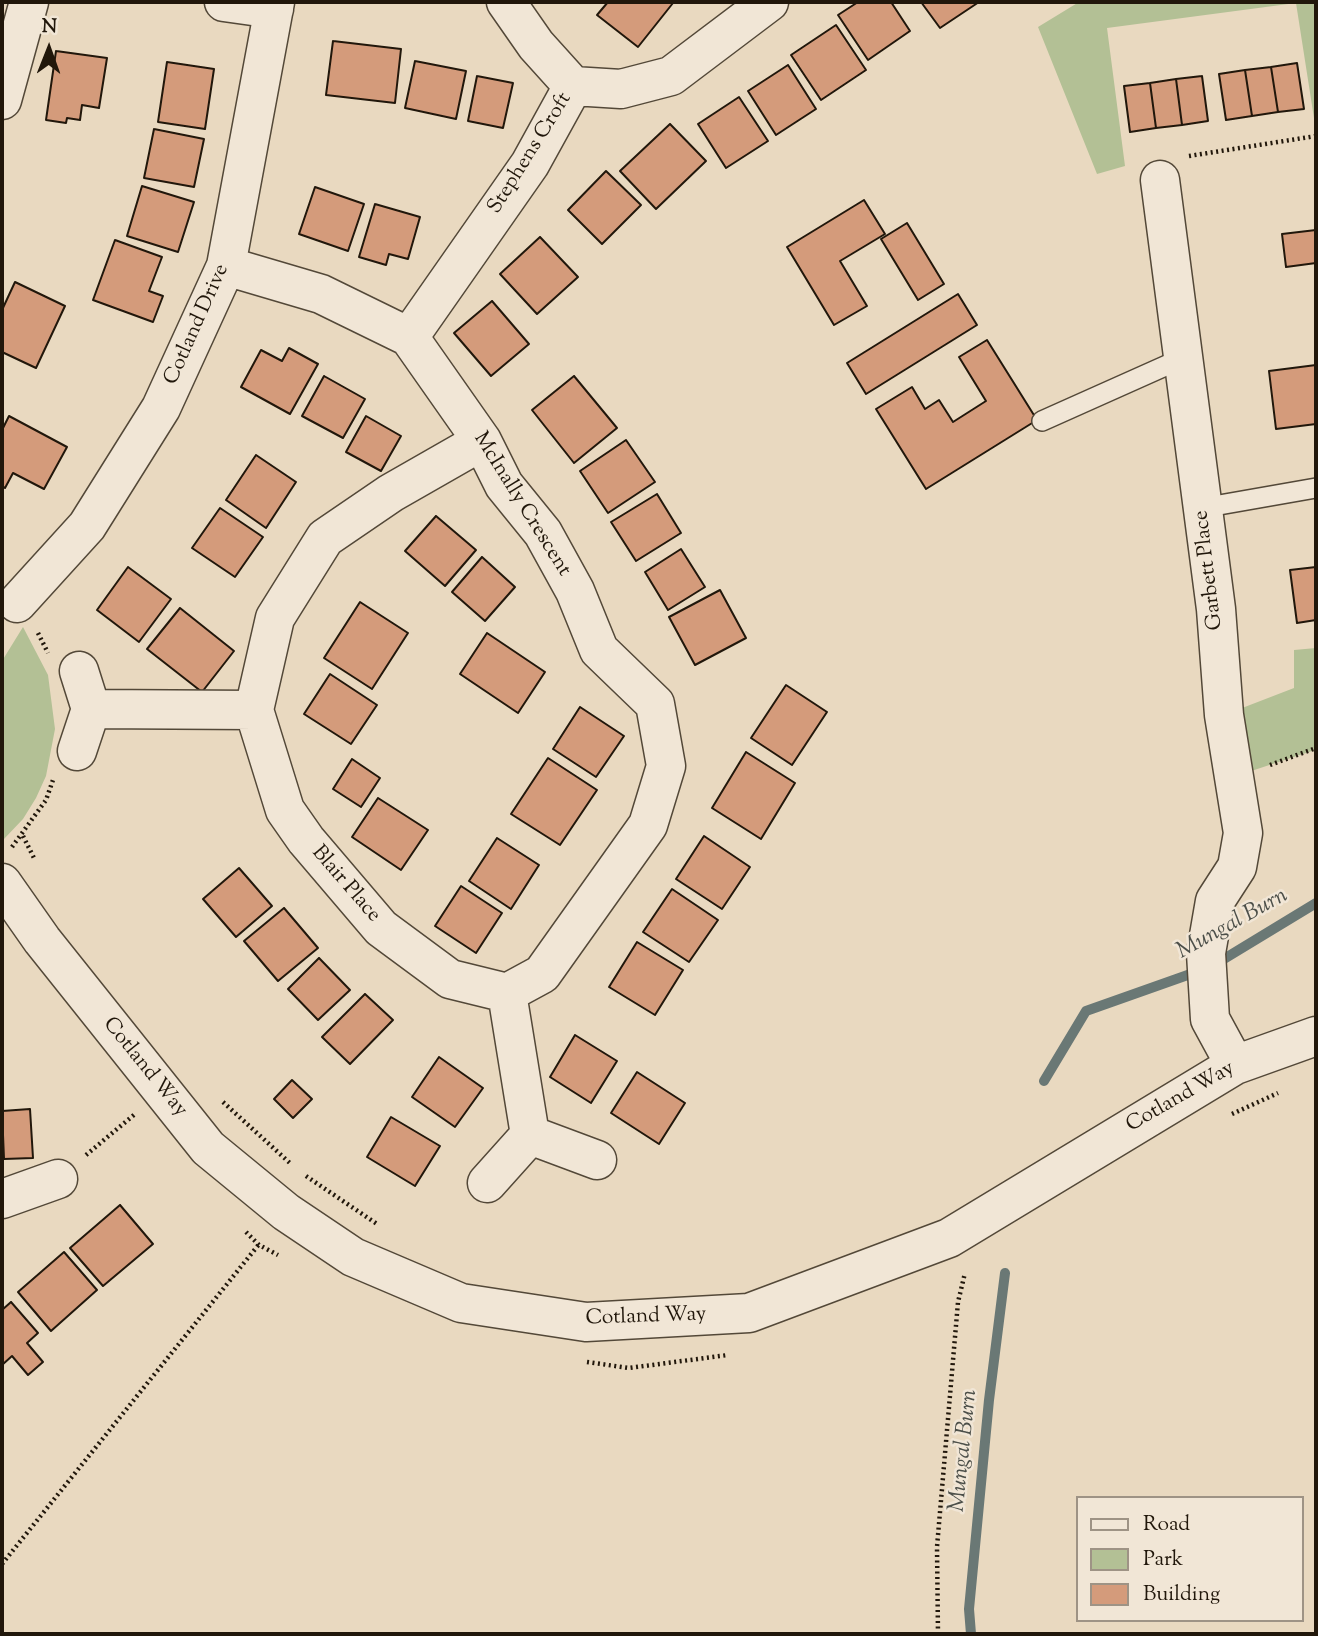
<!DOCTYPE html>
<style>
body{margin:0}
#map{position:relative;width:1318px;height:1636px;overflow:hidden;background:#e9d9c0;font-family:"Sorts Mill Goudy",serif}
canvas{display:block}
.frame{position:absolute;inset:0;border:4px solid #21170b;pointer-events:none}
.legend{position:absolute;left:1076px;top:1496px;width:228px;height:126px;box-sizing:border-box;background:#f1e6d6;border:2px solid #9e9385;margin:0;padding:9px 12px;list-style:none;font-size:21px;color:#21170b}
.legend li{display:flex;align-items:center;gap:14px;height:35px}
.legend b{width:35px;border:2px solid #9e9385}
.north{position:absolute;left:14px;top:14px;width:70px;height:70px;-webkit-text-stroke:5px #f1e6d6;paint-order:stroke;rotate:1deg;font-size:19px;font-weight:700;line-height:28px;text-align:center;color:#21170b}
.north::after{content:'';display:block;margin:auto;width:24px;height:32px;background:#21170b;clip-path:polygon(50% 0,100% 100%,50% 72%,0 100%)}
</style>
<div id="map">
<canvas width="1318" height="1636"></canvas>
<div class="frame"></div>
<ul class="legend">
<li><b style="height:9px;background:#f1e6d6"></b>Road</li>
<li><b style="height:19px;background:#b3c095"></b>Park</li>
<li><b style="height:19px;background:#d49b7b"></b>Building</li>
</ul>
<div class="north">N</div>
</div>
<script>
const c = document.querySelector('canvas').getContext('2d');
c.lineJoin = 'round';
function fillPath(path, color) {
  c.fillStyle = color;
  c.fill(path, 'evenodd');
}
function poly(rows) {
  const path = new Path2D();
  for (const r of rows) {
    path.moveTo(r[0], r[1]);
    for (let i = 2; i < r.length; i += 2) path.lineTo(r[i], r[i + 1]);
  }
  return path;
}
function stroke(path, color, width, dash) {
  c.strokeStyle = color;
  c.lineWidth = width;
  c.lineCap = dash ? 'butt' : 'round';
  c.setLineDash(dash || []);
  c.stroke(path);
}
function write(font, color, halo, rows, align = 'center') {
  c.font = font + ' "Sorts Mill Goudy",serif';
  c.lineWidth = 5;
  c.setLineDash([]);
  c.textBaseline = 'middle';
  c.strokeStyle = halo;
  c.fillStyle = color;
  for (const [text, x, y, turn = 0] of rows) {
    c.save();
    c.translate(x, y);
    c.rotate((+turn || 0) * Math.PI / 180);
    c.textAlign = isNaN(turn) ? turn : align;
    if (halo) c.strokeText(text, 0, 0);
    c.fillText(text, 0, 0);
    c.restore();
  }
}
fillPath(poly([
 [1079,2,1316,2,1316,131,1296,3,1107,28,1125,166,1097,174,1038,27],
 [23,627,48,675,55,729,46,776,36,798,23,819,4,839,2,661],
 [1316,648,1316,752,1312,751,1236,776,1224,715,1294,688,1294,650]
]), '#b3c095');
stroke(poly([
 [1214,965,1316,903],
 [1044,1081,1086,1011,1199,971],
 [971,1634,969,1609,989,1400,1005,1273]
]), '#6a7875', 10);
const building = poly([
 [608,2,672,2,673,3,638,47,597,15,608,2],
 [858,2,891,2,910,31,868,60,838,15,858,2],
 [921,2,979,2,940,28,921,2],
 [836,25,866,70,821,100,791,55,836,25],
 [333,41,401,49,395,103,326,95,333,41],
 [56,51,107,58,99,108,82,105,80,120,67,118,66,123,46,120,56,51],
 [415,61,466,71,456,119,405,108,415,61],
 [167,62,214,69,205,129,158,122,167,62],
 [1297,63,1304,109,1278,112,1271,67,1297,63],
 [788,65,816,109,776,135,748,91,788,65],
 [1271,67,1278,112,1252,116,1245,70,1271,67],
 [1245,70,1252,116,1226,120,1219,74,1245,70],
 [477,76,513,83,503,128,468,121,477,76],
 [1202,76,1208,121,1182,125,1176,79,1202,76],
 [1176,79,1182,125,1156,128,1150,83,1176,79],
 [1150,83,1156,128,1130,132,1124,86,1150,83],
 [739,97,768,141,726,168,698,124,739,97],
 [670,124,706,161,656,209,620,171,670,124],
 [154,129,204,139,194,187,144,178,154,129],
 [606,171,641,205,602,244,568,210,606,171],
 [142,186,194,202,178,252,127,236,142,186],
 [315,187,364,204,348,251,299,234,315,187],
 [864,200,885,234,840,261,867,306,834,325,787,247,864,200],
 [375,204,420,217,408,259,389,254,386,265,359,257,375,204],
 [907,223,944,284,918,300,881,239,907,223],
 [1316,230,1316,263,1286,267,1282,234,1316,230],
 [540,237,578,277,537,314,500,274,540,237],
 [115,240,162,257,149,291,163,296,153,322,93,300,115,240],
 [15,282,65,306,36,368,2,352,2,310,15,282],
 [958,294,977,325,866,394,847,363,958,294],
 [492,301,529,344,491,376,454,333,492,301],
 [987,340,1037,420,926,489,876,409,912,387,925,409,939,400,953,422,986,401,959,357,987,340],
 [289,348,318,364,290,414,241,387,261,350,282,361,289,348],
 [1316,365,1316,424,1276,429,1269,371,1316,365],
 [324,376,365,399,343,438,302,416,324,376],
 [574,376,617,428,574,463,532,410,574,376],
 [9,416,67,447,44,489,13,473,5,488,2,486,2,430,9,416],
 [366,416,401,436,381,471,346,452,366,416],
 [626,440,655,482,608,513,580,471,626,440],
 [256,455,296,482,266,528,226,500,256,455],
 [657,494,681,533,636,561,611,522,657,494],
 [220,508,263,537,235,577,192,548,220,508],
 [436,516,476,550,445,586,405,551,436,516],
 [681,549,705,587,668,610,645,572,681,549],
 [482,557,515,587,485,621,452,592,482,557],
 [128,567,171,599,139,642,97,610,128,567],
 [1316,567,1316,620,1297,623,1290,570,1316,567],
 [720,590,746,638,695,665,669,617,720,590],
 [360,602,408,633,372,689,324,658,360,602],
 [180,608,234,651,202,692,147,649,180,608],
 [487,633,545,672,518,713,460,674,487,633],
 [330,674,377,705,351,744,304,714,330,674],
 [786,685,827,712,792,765,751,738,786,685],
 [580,707,624,736,596,777,553,749,580,707],
 [746,752,795,783,761,839,712,808,746,752],
 [548,758,597,790,560,845,511,814,548,758],
 [352,759,380,778,361,807,333,789,352,759],
 [378,798,428,830,401,870,352,837,378,798],
 [704,836,750,867,722,909,676,879,704,836],
 [497,838,539,865,511,909,469,881,497,838],
 [239,868,272,906,236,937,203,899,239,868],
 [461,886,502,913,476,953,435,926,461,886],
 [672,889,718,920,689,962,643,932,672,889],
 [284,908,318,948,278,981,244,941,284,908],
 [637,942,683,970,655,1015,609,987,637,942],
 [319,958,350,990,318,1020,288,989,319,958],
 [365,994,393,1020,350,1064,322,1037,365,994],
 [575,1035,617,1061,591,1103,550,1077,575,1035],
 [439,1057,483,1088,455,1127,412,1097,439,1057],
 [637,1072,685,1103,659,1144,611,1113,637,1072],
 [292,1080,312,1099,293,1118,274,1099,292,1080],
 [30,1109,33,1158,4,1159,2,1111,30,1109],
 [391,1117,440,1146,415,1186,367,1157,391,1117],
 [120,1205,153,1244,103,1286,70,1248,120,1205],
 [64,1252,97,1290,51,1331,18,1292,64,1252],
 [11,1302,38,1333,27,1343,43,1362,28,1375,12,1356,2,1365,2,1310,11,1302]
]);
fillPath(building, '#d49b7b');
stroke(building, '#21170b', 2);
const service = poly([
 [1042,421,1183,358],
 [1202,508,1316,488]
]);
const minor = poly([
 [224,2,274,9],
 [506,2,536,45,573,86],
 [2,100,29,2],
 [1160,180,1216,609,1224,715,1243,833,1237,867,1215,901,1206,953,1210,1019,1235,1065],
 [226,266,321,294,409,337,482,441,504,485,543,533,575,591,599,650,655,704,666,766,648,825,542,974,507,993],
 [409,337,530,164,573,86,621,89,671,76,769,2],
 [482,441,391,493,325,538,275,618,254,710,285,810,306,840,381,928,450,979,507,993],
 [17,603,87,526,161,408,226,266,275,2],
 [91,709,254,710],
 [77,751,91,709,79,671],
 [2,883,42,940,208,1148,286,1212,353,1257,461,1303,586,1322,749,1313,949,1238,1235,1065,1316,1036],
 [530,1135,597,1160],
 [487,1183,530,1135,507,993],
 [2,1199,58,1179]
]);
stroke(service, '#534838', 22);
stroke(minor, '#534838', 41);
stroke(poly([
 [1189,156,1316,136],
 [38,633,48,653],
 [1270,765,1316,748],
 [23,836,35,860],
 [12,847,46,800,54,777],
 [223,1102,291,1164],
 [1232,1114,1278,1093],
 [86,1155,135,1114],
 [306,1176,377,1224],
 [246,1232,259,1245,278,1255],
 [587,1362,629,1368,728,1355],
 [2,1564,260,1243],
 [938,1634,937,1547,958,1302,965,1273]
]), '#21170b', 4.5, [2, 3.5]);
stroke(service, '#f1e6d6', 19);
stroke(minor, '#f1e6d6', 38);
write('21px', '#21170b', '#f1e6d6', [
 ["Stephens Croft",531,154,-58],
 ["Cotland Drive",198,325,-66],
 ["McInally Crescent",521,505,58],
 ["Garbett Place",1210,570,-97],
 ["Blair Place",345,885,49],
 ["Cotland Way",144,1068,51],
 ["Cotland Way",1181,1098,-30],
 ["Cotland Way",646,1318,-2]
]);
write('italic 23px', '#4c4f49', '#f1e6d6', [
 ["Mungal Burn",1233,925,-29],
 ["Mungal Burn",965,1451,-84]
]);
</script>
